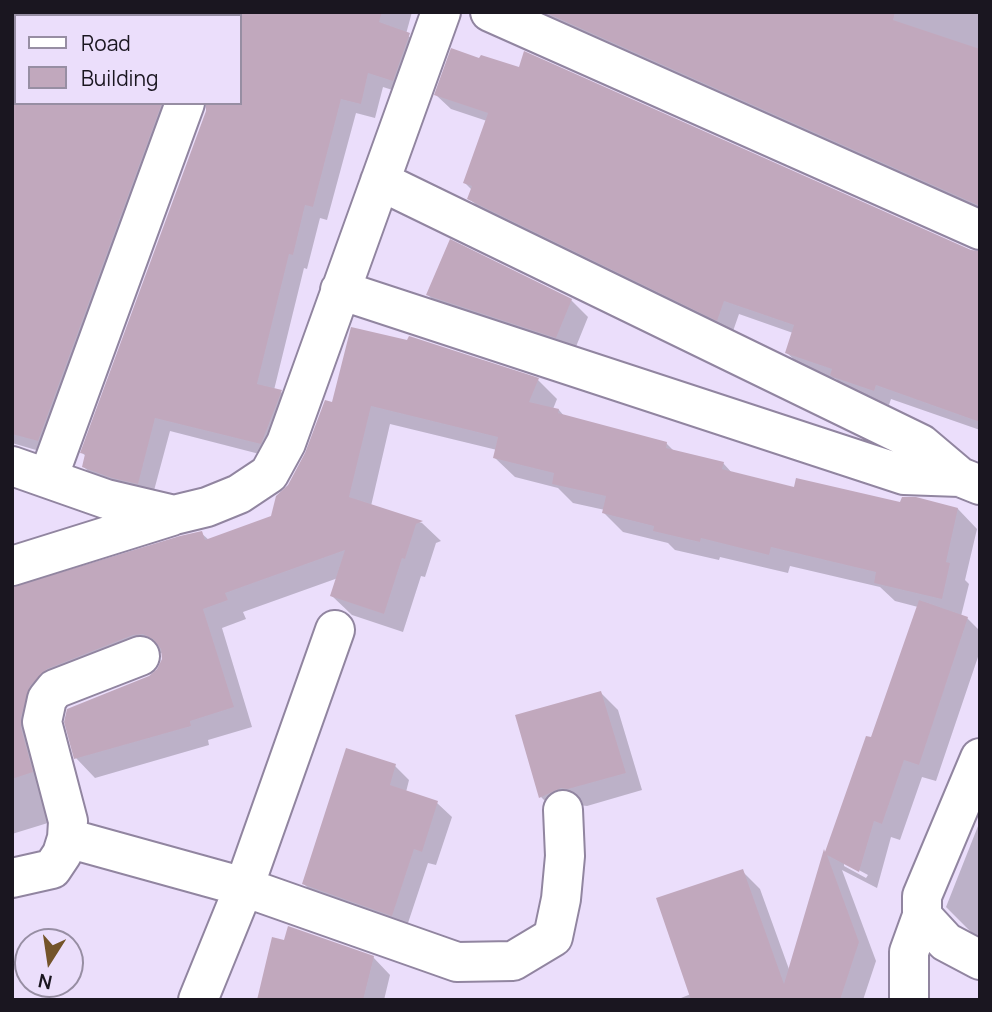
<!DOCTYPE html>
<style>
body{margin:0}
#map{position:relative;width:992px;height:1012px;overflow:hidden;background:#ebdefb;font-family:Manrope,sans-serif}
canvas{display:block}
.frame{position:absolute;inset:0;border:14px solid #1a1620;pointer-events:none}
.legend{position:absolute;left:14px;top:14px;width:228px;height:91px;box-sizing:border-box;background:#ebdefb;border:2px solid #978ea3;margin:0;padding:9px 12px;list-style:none;font-size:21px;color:#1a1620}
.legend li{display:flex;align-items:center;gap:14px;height:35px}
.legend b{width:35px;border:2px solid #978ea3}
.north{position:absolute;left:14px;top:928px;width:70px;height:70px;box-sizing:border-box;background:#ebdefb;border:2px solid #978ea3;border-radius:50%;rotate:192deg;font-size:19px;font-weight:700;line-height:28px;text-align:center;color:#1a1620}
.north::after{content:'';display:block;margin:auto;width:24px;height:32px;background:#74542a;clip-path:polygon(50% 0,100% 100%,50% 72%,0 100%)}
</style>
<div id="map">
<canvas width="992" height="1012"></canvas>
<div class="frame"></div>
<ul class="legend">
<li><b style="height:9px;background:#fff"></b>Road</li>
<li><b style="height:19px;background:#c1a8bd"></b>Building</li>
</ul>
<div class="north">N</div>
</div>
<script>
const c = document.querySelector('canvas').getContext('2d');
c.lineJoin = 'round';
function fillPath(path, color) {
  c.fillStyle = color;
  c.fill(path, 'evenodd');
}
function poly(rows) {
  const path = new Path2D();
  for (const r of rows) {
    path.moveTo(r[0], r[1]);
    for (let i = 2; i < r.length; i += 2) path.lineTo(r[i], r[i + 1]);
  }
  return path;
}
function stroke(path, color, width, dash) {
  c.strokeStyle = color;
  c.lineWidth = width;
  c.lineCap = dash ? 'butt' : 'round';
  c.setLineDash(dash || []);
  c.stroke(path);
}
fillPath(poly([
 [12,12,218,12,215,16,16,16,16,103,184,103,53,455,12,443],
 [242,12,412,12,406,34,424,49,408,95,383,87,375,118,356,113,327,220,320,218,307,269,304,268,274,390,281,392,295,406,275,458,170,431,152,498,98,481,84,467,86,456,82,453,207,111,240,103,240,21],
 [544,12,980,12,980,213,555,24],
 [436,95,980,253,980,430,891,399,889,405,847,390,836,379,802,367,787,353,793,333,739,314,732,334,484,213,469,198,472,190,465,183,487,121,451,109],
 [428,295,571,300,588,317,573,354,445,312],
 [538,380,557,399,553,409,559,410,565,417,666,443,675,452,723,463,733,474,795,489,902,504,958,509,977,529,965,580,969,584,961,616,967,618,980,631,980,651,936,781,922,777,900,840,891,837,877,888,842,870,876,961,863,1000,676,1000,691,994,742,871,760,889,790,972,825,853,872,739,918,607,895,601,880,587,790,566,788,573,720,557,719,560,675,550,668,543,623,532,604,513,605,510,573,503,558,488,515,477,495,458,497,450,390,424,371,506,422,523,441,541,436,543,425,577,421,576,403,632,352,615,332,596,338,578,243,612,246,619,222,628,252,727,208,740,209,745,95,778,76,758,149,678,159,670,163,659,163,653,153,654,67,688,39,738,51,822,12,834,12,589,201,533,209,540,272,517,334,404],
 [844,862,868,875,866,878,844,866],
 [601,693,618,710,642,790,587,806,579,805,558,814,541,797],
 [395,766,409,780,406,792,437,803,452,817,436,865,428,863,406,929,318,898,304,884],
 [980,821,980,941,946,907],
 [373,957,390,975,384,1000,259,1000]
]), '#0003');
fillPath(poly([
 [241,12,382,12,379,22,410,33,393,81,368,73,361,104,341,99,313,207,305,205,293,255,289,254,257,384,282,390,261,444,155,418,138,484,112,478,82,467,85,454,80,453,206,111,206,103,240,103],
 [544,12,895,12,893,20,980,49,980,206],
 [451,48,479,58,481,55,519,67,524,51,971,250,980,251,980,422,876,385,874,391,833,377,830,375,832,369,785,353,794,325,724,301,717,321,467,199,472,186,463,183,488,113,434,95],
 [12,103,162,103,38,441,12,434],
 [450,239,572,299,556,338,426,295],
 [351,327,407,340,409,336,539,378,529,402,559,409,558,413,667,442,666,448,724,462,722,469,794,487,796,478,900,502,902,497,916,497,958,508,946,562,950,563,942,599,874,583,876,572,771,547,769,555,701,538,700,542,653,531,654,526,602,513,606,496,552,484,554,473,493,458,498,437,371,406,349,497,423,521,416,524,405,559,402,558,384,614,330,596,345,550,225,593,228,600,203,609,234,707,190,721,191,726,74,759,64,722,67,709,149,676,157,669,162,659,161,649,153,639,143,634,133,635,47,669,30,686,21,717,21,728,33,772,12,779,12,587,180,536,202,531,205,540,271,516,276,496,288,485,305,453,325,400,332,402],
 [919,600,968,617,919,765,904,760,882,824,874,821,859,872,827,855,859,942,840,1000,691,1000,656,898,743,869,784,984,824,849,825,852,866,736,871,737],
 [601,691,626,773,568,789,561,788,539,798,515,715],
 [346,748,396,764,390,785,438,801,422,852,414,849,392,916,302,884],
 [288,926,374,956,363,1000,257,1000,272,937,284,940]
]), '#c1a8bd');
const minor = poly([
 [490,12,980,230],
 [217,16,219,12],
 [380,181,921,444,960,477,980,485],
 [340,290,904,475,960,477],
 [12,466,106,499,174,515,207,507,239,494,269,474,286,443,441,12],
 [48,478,185,103],
 [12,566,172,516],
 [980,758,922,896,922,916,946,942,980,960],
 [67,838,244,887,457,962,513,961,553,937,561,899,565,856,563,810],
 [12,878,52,869,62,854,67,838,68,821,42,722,47,699,55,689,140,656],
 [198,1000,244,887,335,630],
 [909,1000,909,952,922,916]
]);
stroke(minor, '#9185a0', 42);
stroke(minor, '#fff', 38);
</script>
